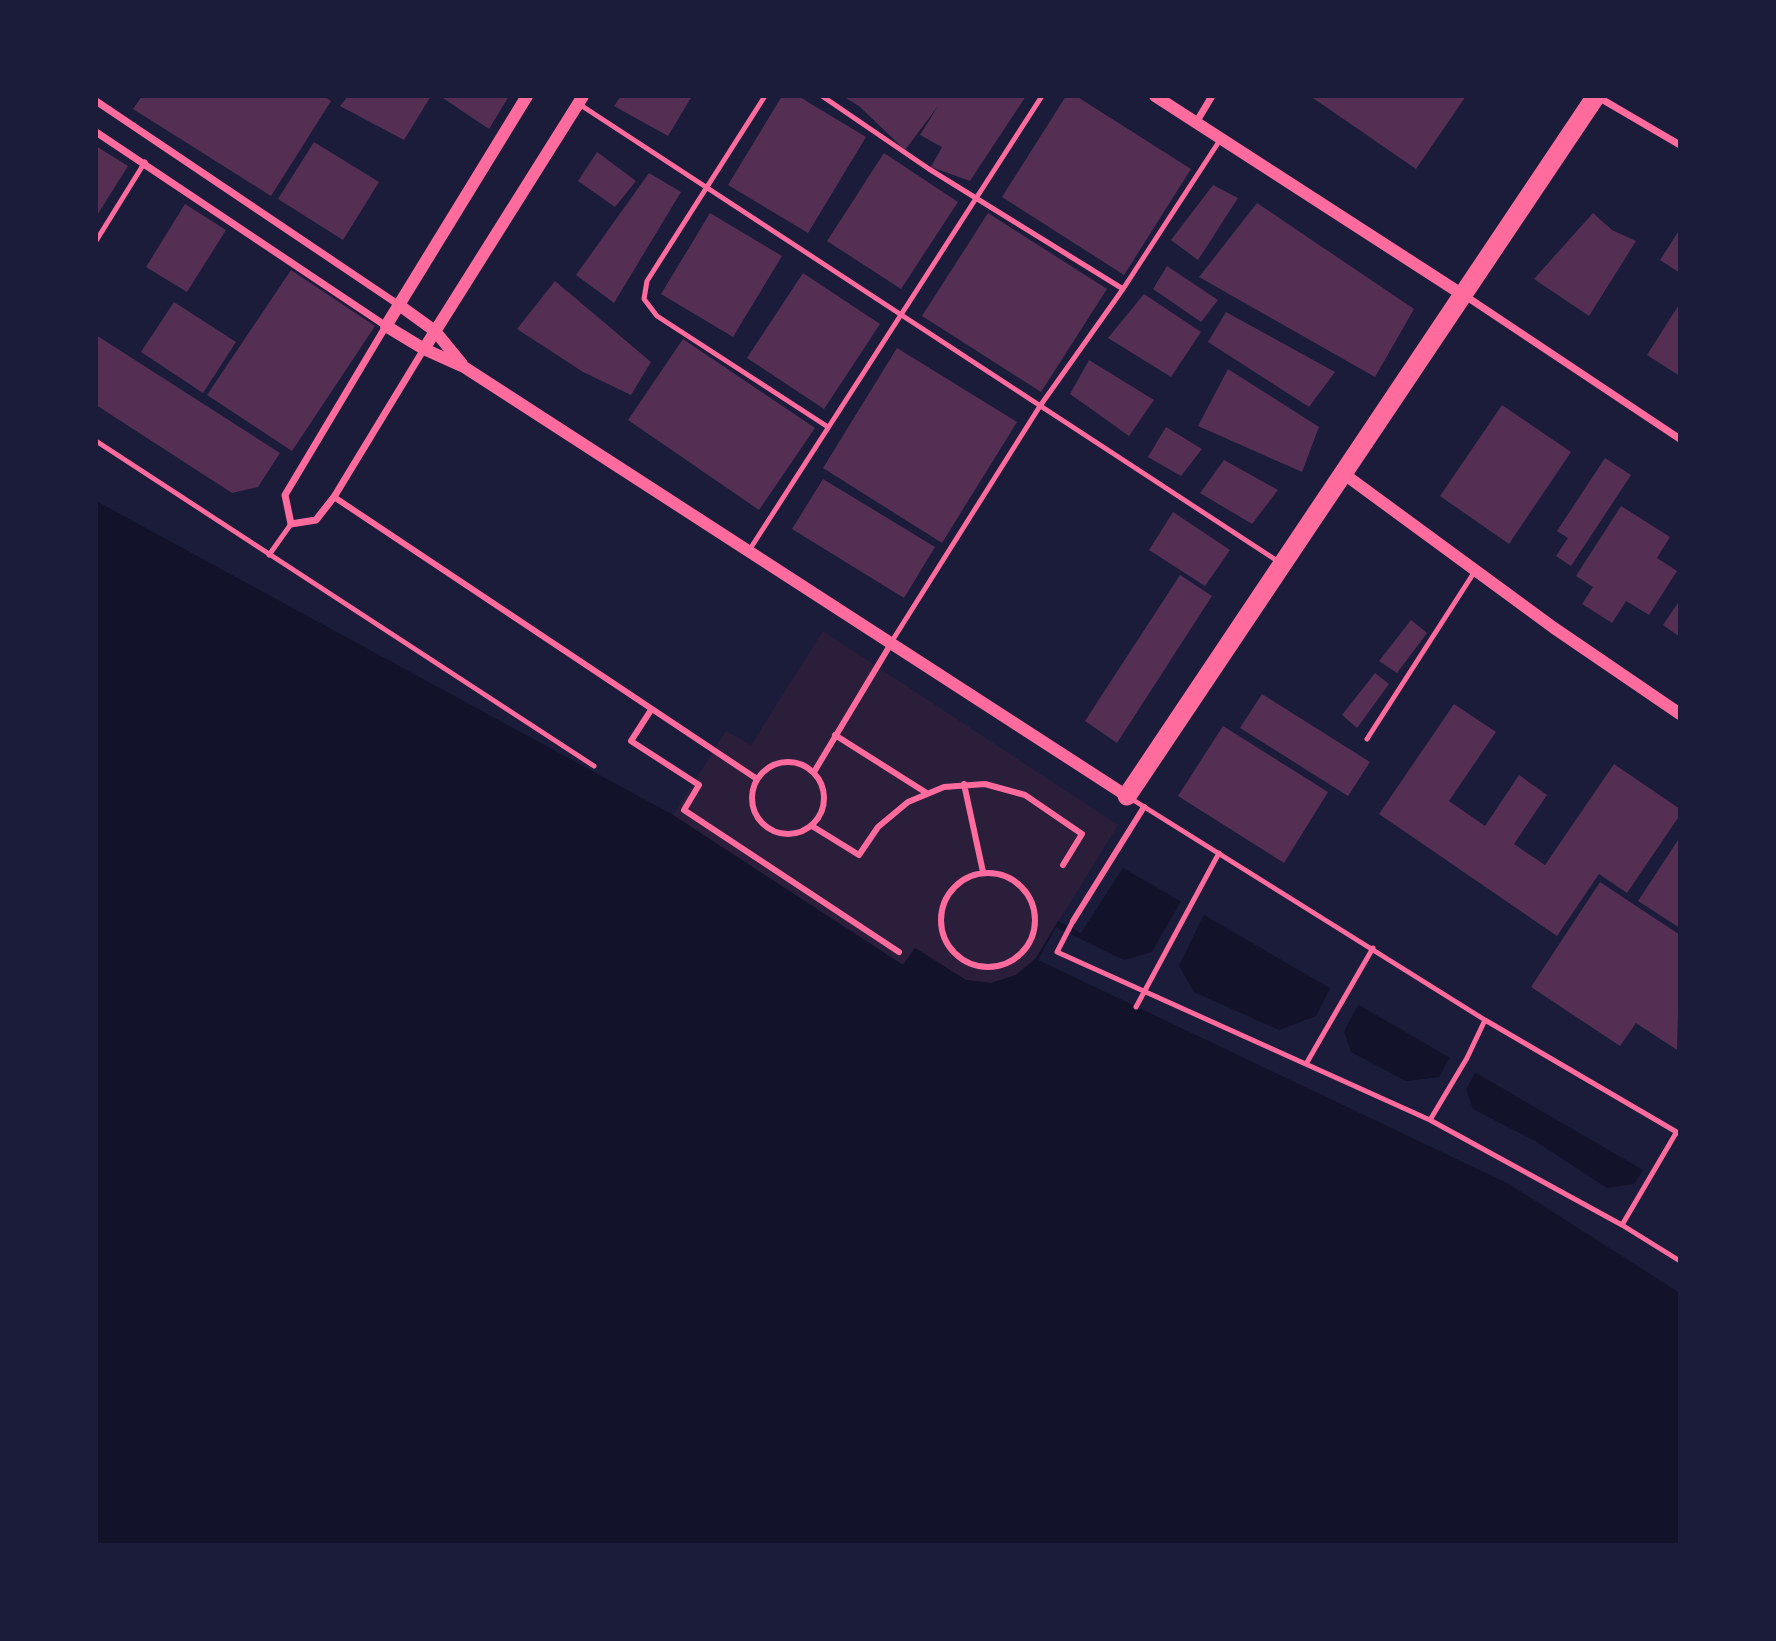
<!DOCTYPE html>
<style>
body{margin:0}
#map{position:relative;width:1776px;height:1641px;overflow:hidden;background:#1b1b3a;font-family:Mulish,sans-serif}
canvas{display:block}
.frame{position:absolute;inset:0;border:98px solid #1b1b3a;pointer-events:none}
</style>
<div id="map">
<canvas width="1776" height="1641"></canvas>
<div class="frame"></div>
</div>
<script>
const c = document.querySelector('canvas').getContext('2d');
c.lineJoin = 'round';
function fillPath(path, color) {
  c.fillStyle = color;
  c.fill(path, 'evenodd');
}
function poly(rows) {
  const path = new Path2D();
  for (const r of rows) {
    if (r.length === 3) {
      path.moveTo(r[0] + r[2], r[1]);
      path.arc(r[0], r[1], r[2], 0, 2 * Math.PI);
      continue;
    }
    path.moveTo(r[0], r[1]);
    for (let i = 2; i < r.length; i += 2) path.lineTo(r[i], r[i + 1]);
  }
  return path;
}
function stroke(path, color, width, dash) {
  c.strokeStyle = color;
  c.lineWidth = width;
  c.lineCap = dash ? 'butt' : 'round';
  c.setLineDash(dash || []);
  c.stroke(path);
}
fillPath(poly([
 [823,631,1118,825,1036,958,1016,975,991,983,966,980,915,948,903,965,673,815,726,731,751,745]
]), '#2a1e3b');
fillPath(poly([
 [96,501,673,815,903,965,915,948,966,980,991,983,1016,975,1036,958,1058,921,1081,933,1123,868,1643,1170,1634,1184,1621,1255,1680,1293,1680,1545,96,1545]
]), '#12122b');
fillPath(poly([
 [1182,899,1205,912,1179,966,1194,992,1279,1030,1316,1016,1332,985,1360,1002,1344,1031,1351,1052,1406,1081,1439,1077,1451,1055,1477,1070,1466,1089,1473,1109,1535,1141,1607,1188,1634,1184,1645,1168,1646,1172,1638,1185,1625,1253,1680,1288,1680,1293,1509,1184,1038,960,1056,927,1124,960,1152,952]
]), '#1b1b3a');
fillPath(poly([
 [142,96,324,96,331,101,271,196,133,109],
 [348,96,431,96,404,140,340,106],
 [440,96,509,96,489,129],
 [621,96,692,96,668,136,614,106],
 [782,96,798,96,866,137,808,233,728,185],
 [843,96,1026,96,970,181,931,167,942,147,920,135,938,106,905,150,859,106],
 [1066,96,1076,96,1191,169,1124,275,1002,197],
 [1310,96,1466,96,1416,169],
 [314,142,379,182,343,240,278,199],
 [96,146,128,166,96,217],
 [597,152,636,181,615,207,578,181],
 [884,153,958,202,901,289,827,241],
 [649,173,681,192,614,303,576,275],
 [1213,185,1238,198,1198,260,1171,240],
 [1257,203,1414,309,1375,377,1199,277],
 [185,204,226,230,187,292,146,267],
 [710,213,782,256,733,337,661,294],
 [988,213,1107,289,1041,392,922,316],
 [1593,213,1612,230,1636,241,1589,316,1534,279],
 [1680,229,1680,273,1660,260],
 [1167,266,1218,300,1201,322,1153,289],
 [291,270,375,326,292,451,207,395],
 [803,273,880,324,824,409,747,358],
 [555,281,651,362,631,395,583,372,517,329],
 [1144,294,1201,332,1171,377,1108,338],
 [174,302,236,342,203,393,141,352],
 [1680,303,1680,376,1647,355],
 [1226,312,1335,372,1309,407,1208,342],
 [96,335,280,453,258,487,232,493,96,405],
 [683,339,815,428,759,510,628,420],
 [897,348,1017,422,942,543,823,468],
 [1089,360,1154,400,1129,436,1070,394],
 [1228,369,1319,427,1302,472,1198,426],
 [1502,405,1571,452,1509,544,1440,496],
 [1166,427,1202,449,1181,476,1148,457],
 [1605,458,1631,475,1571,566,1556,556,1568,538,1557,531],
 [1224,460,1278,490,1252,524,1200,493],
 [823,479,935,547,904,598,792,529],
 [1621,506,1670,537,1657,558,1677,571,1649,615,1626,601,1612,623,1582,604,1593,587,1576,576],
 [1173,512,1230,550,1205,586,1149,550],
 [1180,575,1212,596,1117,743,1085,721],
 [1680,600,1680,637,1663,625],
 [1411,620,1427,633,1397,673,1379,661],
 [1375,673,1389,684,1357,728,1342,715],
 [1262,694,1370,762,1348,796,1240,728],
 [1454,704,1496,732,1449,801,1485,826,1519,775,1547,795,1514,844,1545,865,1614,764,1680,809,1680,815,1627,893,1599,874,1557,936,1379,814],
 [1223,726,1328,792,1284,863,1178,796],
 [1680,837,1680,928,1638,901],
 [1600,882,1680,935,1677,1050,1636,1023,1620,1046,1531,987]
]), '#542f53');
stroke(poly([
 [765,96,647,281,644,299,657,316,828,427],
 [822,96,929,169,1123,289],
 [579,104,1279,562],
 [96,241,145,162],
 [96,441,594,766],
 [750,549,1042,96],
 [269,555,291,524],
 [892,641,1040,406,1123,289,1220,140],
 [1367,739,1475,571],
 [1130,798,1485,1020,1680,1134],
 [1073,921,1057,952,1430,1120,1622,1225,1680,1261],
 [1136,1007,1219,853],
 [1306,1064,1373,948],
 [1430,1120,1467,1058,1485,1020],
 [1622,1225,1676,1133]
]), '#ff6b9d', 5);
stroke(poly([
 [334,497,757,779],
 [651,710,631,741,699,785,684,810,899,952],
 [835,735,925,792],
 [788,798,36],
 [814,772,892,642],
 [964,784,983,872],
 [812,826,859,855,878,827,908,802,944,787,985,784,1025,795,1082,834,1063,865],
 [988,920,47],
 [1073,921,1144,807]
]), '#ff6b9d', 6);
stroke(poly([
 [1598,97,1680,145],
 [96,101,399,305],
 [1197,121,1212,96],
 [96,132,386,326,285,495,291,524,316,520,334,497,424,349],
 [1464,295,1680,439]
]), '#ff6b9d', 7);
stroke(poly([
 [527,96,386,326,424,349,464,367,1127,796],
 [1155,96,1463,295],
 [399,305,435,331,462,364],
 [424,349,583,96],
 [1344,474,1554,628,1680,714]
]), '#ff6b9d', 12);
stroke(poly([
 [1127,796,1596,96]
]), '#ff6b9d', 19);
</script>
